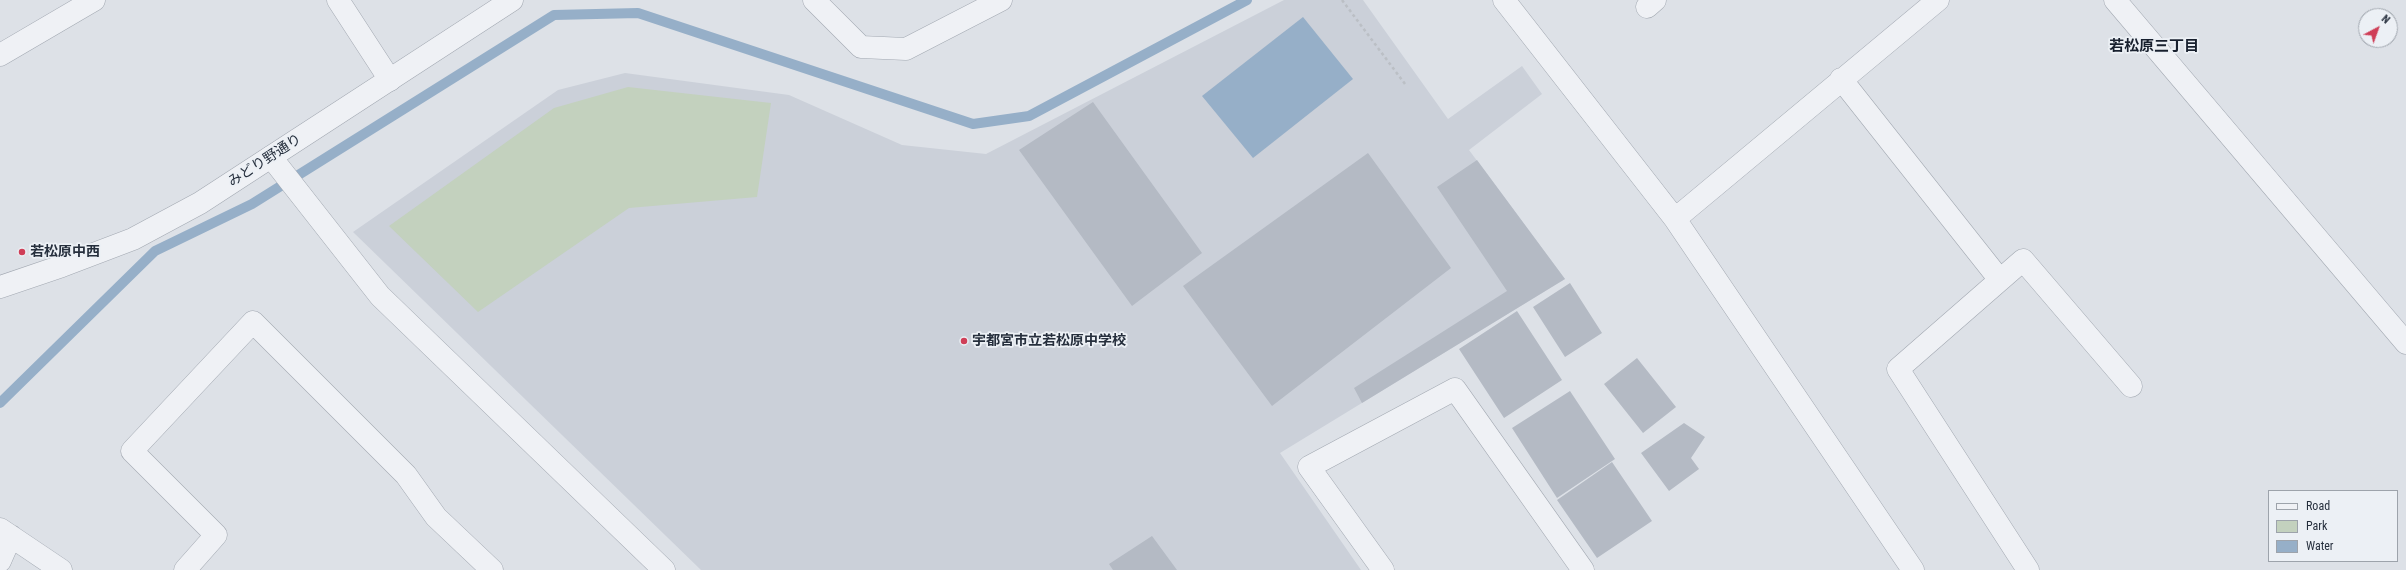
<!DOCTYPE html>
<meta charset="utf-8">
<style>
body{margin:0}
#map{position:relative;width:2406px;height:570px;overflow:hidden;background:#dde1e7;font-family:"Roboto Condensed",sans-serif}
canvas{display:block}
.legend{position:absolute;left:2268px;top:490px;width:130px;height:72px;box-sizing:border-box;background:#ecf0f5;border:1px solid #9da3ab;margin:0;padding:5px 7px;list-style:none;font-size:12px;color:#262f3d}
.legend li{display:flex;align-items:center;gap:8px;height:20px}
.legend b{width:20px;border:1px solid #9da3ab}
.north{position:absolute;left:2358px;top:8px;width:40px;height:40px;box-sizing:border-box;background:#ecf0f5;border:1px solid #9da3ab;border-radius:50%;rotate:41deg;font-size:11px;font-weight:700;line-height:16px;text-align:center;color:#262f3d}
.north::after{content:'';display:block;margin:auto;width:14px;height:18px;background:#cf3e57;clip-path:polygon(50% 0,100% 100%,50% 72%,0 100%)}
</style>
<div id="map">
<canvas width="2406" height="570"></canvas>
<ul class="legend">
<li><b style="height:5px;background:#eff1f5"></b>Road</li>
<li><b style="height:11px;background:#c3d1be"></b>Park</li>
<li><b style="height:11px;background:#96afc8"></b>Water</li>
</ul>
<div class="north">N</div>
</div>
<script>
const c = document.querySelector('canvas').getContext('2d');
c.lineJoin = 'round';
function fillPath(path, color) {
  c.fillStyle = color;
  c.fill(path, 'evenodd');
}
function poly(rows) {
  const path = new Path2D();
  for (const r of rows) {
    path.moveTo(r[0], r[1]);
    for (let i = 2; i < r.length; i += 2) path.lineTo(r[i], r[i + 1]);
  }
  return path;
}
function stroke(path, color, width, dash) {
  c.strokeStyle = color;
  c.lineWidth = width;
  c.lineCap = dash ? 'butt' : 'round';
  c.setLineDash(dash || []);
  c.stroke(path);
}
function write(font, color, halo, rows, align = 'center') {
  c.font = font + ' "Roboto Condensed","Noto Sans JP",sans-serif';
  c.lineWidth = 3.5;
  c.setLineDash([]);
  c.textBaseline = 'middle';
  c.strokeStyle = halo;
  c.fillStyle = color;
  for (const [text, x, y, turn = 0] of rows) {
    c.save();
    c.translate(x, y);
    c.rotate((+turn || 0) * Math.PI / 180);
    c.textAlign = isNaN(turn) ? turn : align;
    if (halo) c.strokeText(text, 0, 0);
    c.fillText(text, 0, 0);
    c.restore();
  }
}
fillPath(poly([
 [1284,0,1363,0,1448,119,1522,66,1542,94,1469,150,1565,279,1280,453,1361,570,701,570,353,232,558,90,625,73,789,95,902,145,986,154]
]), '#cbd0d9');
fillPath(poly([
 [628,87,771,103,757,197,629,208,478,312,389,226,554,108]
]), '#c3d1be');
fillPath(poly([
 [1303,17,1353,79,1253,158,1202,96]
]), '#96afc8');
stroke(poly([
 [0,403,155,251,252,204,554,15,638,13,973,124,1029,116,1247,0]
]), '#96afc8', 10);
fillPath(poly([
 [1093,102,1202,253,1132,306,1019,150],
 [1368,153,1451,268,1272,406,1183,286],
 [1477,160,1565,279,1362,403,1354,388,1507,291,1437,187],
 [1570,283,1602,333,1565,357,1533,307],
 [1517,311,1562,380,1504,418,1459,349],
 [1637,358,1676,407,1643,433,1604,384],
 [1570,391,1615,459,1557,498,1512,428],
 [1684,423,1705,437,1691,458,1699,469,1669,491,1641,453],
 [1612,462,1652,521,1597,558,1557,500],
 [1152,536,1177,570,1113,570,1109,564]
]), '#b4bac4');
const minor = poly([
 [338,0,390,80],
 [814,0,861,47,906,49,1001,0],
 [1504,0,1675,219],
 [2115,0,2406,343],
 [1647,7,1655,0],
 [0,55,94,0],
 [1841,79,2000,280],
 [271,157,380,296,664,570],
 [0,529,61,570],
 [0,561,11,536],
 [185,570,216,535,132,451,253,322,406,475,436,517,492,570],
 [1383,570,1309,467,1455,389,1583,570],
 [1913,570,1675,219,1938,0],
 [2028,570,1898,369,2023,260,2131,386]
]);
const tertiary = poly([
 [0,287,62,266,133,239,200,203,512,0]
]);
stroke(minor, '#a2a8b1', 23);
stroke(tertiary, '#a2a8b1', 23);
stroke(poly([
 [1342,0,1405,84]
]), '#bbbfc5', 2.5, [3, 3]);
stroke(minor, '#eff1f5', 22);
stroke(tertiary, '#eff1f5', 22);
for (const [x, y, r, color] of [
 [22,252,4,"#cf3e57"],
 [964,341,4,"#cf3e57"]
]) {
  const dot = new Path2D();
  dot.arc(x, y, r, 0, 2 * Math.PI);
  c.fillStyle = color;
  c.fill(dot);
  stroke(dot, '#ecf0f5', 1.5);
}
write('14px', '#262f3d', '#ecf0f5', [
 ["みどり野通り",265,161,-33]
]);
write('bold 14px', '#262f3d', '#ecf0f5', [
 ["若松原中西",30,252],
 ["宇都宮市立若松原中学校",972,341]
], 'left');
write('bold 15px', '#18202e', '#ecf0f5', [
 ["若松原三丁目",2154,47]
]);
</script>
